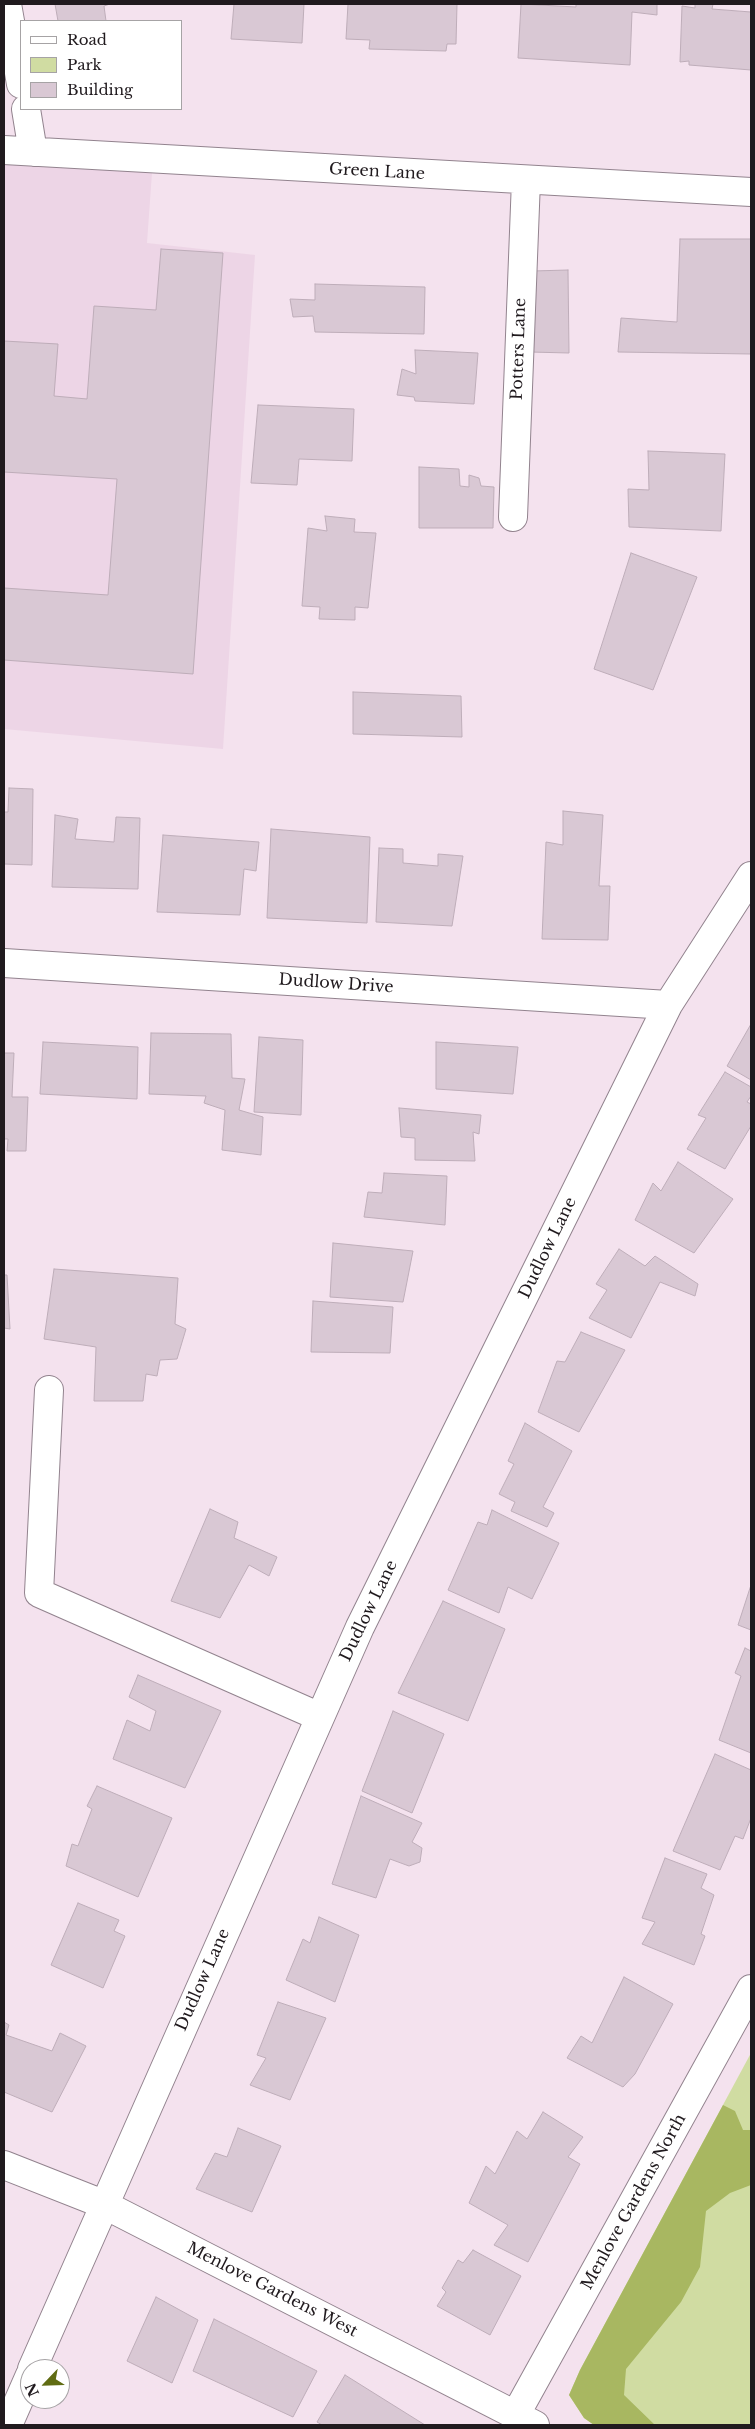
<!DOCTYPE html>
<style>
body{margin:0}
#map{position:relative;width:755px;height:2429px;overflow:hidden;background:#f4e2ee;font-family:"Libre Baskerville",serif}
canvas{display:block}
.frame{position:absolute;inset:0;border:5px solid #201a1e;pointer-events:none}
.legend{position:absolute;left:20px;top:20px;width:162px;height:90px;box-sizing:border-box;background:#fff;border:1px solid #a6a3a5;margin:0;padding:6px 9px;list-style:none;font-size:15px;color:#201a1e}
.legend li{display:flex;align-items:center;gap:10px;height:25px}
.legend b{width:25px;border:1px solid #a6a3a5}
.north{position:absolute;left:20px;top:2359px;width:50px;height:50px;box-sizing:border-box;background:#fff;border:1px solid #a6a3a5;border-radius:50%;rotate:246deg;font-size:14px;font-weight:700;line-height:20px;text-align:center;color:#201a1e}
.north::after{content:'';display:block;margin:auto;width:18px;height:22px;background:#606c13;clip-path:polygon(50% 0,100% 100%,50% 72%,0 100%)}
</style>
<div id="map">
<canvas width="755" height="2429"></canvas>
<div class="frame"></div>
<ul class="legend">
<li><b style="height:6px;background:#fff"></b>Road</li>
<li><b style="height:14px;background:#d0dca2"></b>Park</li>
<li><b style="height:14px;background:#d9c8d4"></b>Building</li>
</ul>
<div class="north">N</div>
</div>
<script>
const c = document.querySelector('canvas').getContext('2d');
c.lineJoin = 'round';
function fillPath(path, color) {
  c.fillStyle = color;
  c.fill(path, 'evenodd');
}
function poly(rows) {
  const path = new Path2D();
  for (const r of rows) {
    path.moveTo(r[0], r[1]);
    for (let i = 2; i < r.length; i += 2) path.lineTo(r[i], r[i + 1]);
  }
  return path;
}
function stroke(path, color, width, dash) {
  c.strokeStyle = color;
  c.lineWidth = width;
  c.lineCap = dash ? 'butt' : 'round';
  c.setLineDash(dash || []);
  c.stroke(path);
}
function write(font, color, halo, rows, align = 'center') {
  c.font = font + ' "Libre Baskerville",serif';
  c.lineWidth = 4.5;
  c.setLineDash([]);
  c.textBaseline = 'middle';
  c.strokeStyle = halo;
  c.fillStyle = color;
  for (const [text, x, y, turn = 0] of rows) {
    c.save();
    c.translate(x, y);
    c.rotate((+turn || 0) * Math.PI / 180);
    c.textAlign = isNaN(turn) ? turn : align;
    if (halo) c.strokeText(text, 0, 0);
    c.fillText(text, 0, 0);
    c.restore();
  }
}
fillPath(poly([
 [4,150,153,159,147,243,255,255,223,749,4,729]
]), '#edd5e6');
fillPath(poly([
 [751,2053,751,2425,594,2425,584,2418,569,2395,580,2370]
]), '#d0dca2');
fillPath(poly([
 [723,2105,735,2111,743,2130,751,2130,751,2185,730,2193,706,2211,700,2267,681,2302,626,2369,624,2395,655,2425,594,2425,584,2418,569,2395,580,2370]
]), '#a8b761');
const building = poly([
 [55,4,110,4,104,6,106,21,58,21,55,4],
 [234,4,304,4,302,43,231,39,234,4],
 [348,4,457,4,456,44,447,44,446,51,369,49,370,40,346,39,348,4],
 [521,4,576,7,576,4,657,4,657,15,632,12,630,65,518,58,521,4],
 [695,4,713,4,712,9,751,12,751,70,689,65,689,61,680,62,682,6,695,8,695,4],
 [680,239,751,239,751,354,618,352,621,318,677,322,680,239],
 [161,249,223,253,193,674,4,660,4,588,108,595,117,479,4,472,4,341,58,344,54,396,87,399,94,306,156,310,161,249],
 [568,270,569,353,530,352,532,271,568,270],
 [315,284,425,287,424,334,315,332,313,316,293,317,290,299,315,300,315,284],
 [415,350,478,353,474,404,415,401,414,397,397,395,402,369,416,374,415,350],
 [258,405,354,409,352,461,299,459,297,485,251,483,258,405],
 [648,451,725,454,721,531,629,527,628,489,649,490,648,451],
 [419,467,459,469,460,486,469,487,469,475,479,478,481,486,494,487,493,528,419,528,419,467],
 [325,516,355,519,354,532,376,533,368,608,355,607,355,620,319,619,320,607,302,606,308,528,327,531,325,516],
 [631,553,697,577,653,690,594,669,631,553],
 [353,692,461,696,462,737,353,734,353,692],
 [9,788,33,789,32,865,4,864,4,812,8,812,9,788],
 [563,811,603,815,599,886,610,886,608,940,542,939,546,842,563,845,563,811],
 [55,815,78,819,75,839,114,842,116,817,140,818,138,889,52,887,55,815],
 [271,829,370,837,367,923,267,918,271,829],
 [163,835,259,842,256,871,244,869,240,915,157,912,163,835],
 [379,848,403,849,403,863,438,866,438,854,463,856,452,926,376,922,379,848],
 [751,1024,751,1080,727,1066,751,1024],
 [151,1033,231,1034,232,1078,245,1079,239,1110,263,1117,261,1155,222,1150,225,1110,204,1103,206,1096,149,1094,151,1033],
 [259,1037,303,1040,301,1115,254,1112,259,1037],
 [43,1042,138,1047,137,1099,40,1094,43,1042],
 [436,1042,518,1047,513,1094,436,1089,436,1042],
 [4,1053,14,1053,12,1097,28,1097,26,1151,7,1151,8,1139,4,1139,4,1053],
 [725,1072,751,1087,751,1096,747,1102,751,1104,751,1126,725,1169,687,1149,706,1118,698,1115,725,1072],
 [399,1108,481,1115,479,1134,473,1132,475,1161,415,1160,415,1138,401,1137,399,1108],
 [678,1162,733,1199,694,1253,635,1220,653,1183,661,1191,678,1162],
 [384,1173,447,1176,445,1225,364,1217,368,1192,382,1193,384,1173],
 [333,1243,413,1251,403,1302,330,1297,333,1243],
 [619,1249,645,1266,655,1256,698,1284,695,1296,660,1282,631,1338,589,1318,607,1290,596,1284,619,1249],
 [54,1269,178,1278,175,1324,186,1329,177,1359,160,1360,157,1376,146,1374,143,1401,94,1401,96,1347,44,1339,54,1269],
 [4,1275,7,1275,10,1329,4,1328,4,1275],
 [313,1301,393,1307,390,1353,311,1352,313,1301],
 [581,1332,625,1350,579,1432,538,1412,557,1361,565,1362,581,1332],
 [525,1423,572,1451,543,1507,554,1513,547,1527,511,1511,515,1502,499,1494,514,1464,508,1461,525,1423],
 [210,1509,238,1522,234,1538,277,1557,269,1576,249,1565,220,1618,171,1601,210,1509],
 [492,1510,559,1543,532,1599,508,1587,499,1613,448,1590,478,1522,487,1525,492,1510],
 [751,1585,751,1630,738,1625,751,1585],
 [443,1601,505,1629,468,1721,398,1693,443,1601],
 [745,1648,751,1651,751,1753,719,1740,741,1676,735,1673,745,1648],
 [138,1675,221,1711,185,1788,113,1759,127,1720,150,1731,156,1711,129,1697,138,1675],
 [393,1711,444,1734,412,1813,362,1791,393,1711],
 [715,1754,751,1770,751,1818,743,1839,735,1836,720,1870,673,1851,715,1754],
 [97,1786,172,1818,138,1897,66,1866,72,1844,78,1846,92,1809,87,1806,97,1786],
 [361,1796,422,1823,412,1842,422,1848,420,1862,409,1866,390,1859,376,1898,332,1884,361,1796],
 [665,1858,707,1874,701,1888,714,1895,701,1934,705,1936,694,1965,642,1944,655,1922,642,1918,665,1858],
 [78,1903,119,1920,114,1931,125,1936,103,1988,51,1965,78,1903],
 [319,1917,359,1935,335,2002,286,1980,303,1939,310,1943,319,1917],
 [624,1977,673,2004,635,2074,623,2087,567,2058,581,2036,592,2043,624,1977],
 [278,2002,326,2018,290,2100,250,2085,266,2058,257,2055,278,2002],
 [4,2022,9,2025,6,2035,52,2051,60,2033,86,2046,52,2112,4,2092,4,2022],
 [543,2112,583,2137,568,2157,580,2164,528,2262,494,2245,508,2225,469,2203,486,2166,495,2174,517,2131,527,2139,543,2112],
 [238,2128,281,2146,252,2212,196,2189,215,2153,227,2157,238,2128],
 [473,2250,521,2276,490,2335,437,2306,446,2292,442,2288,458,2260,463,2263,473,2250],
 [156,2297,198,2320,172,2383,127,2361,156,2297],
 [214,2319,317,2371,293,2417,193,2371,214,2319],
 [345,2375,425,2425,322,2425,317,2422,345,2375]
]);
fillPath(building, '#d9c8d4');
stroke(building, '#beadb9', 1);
const street = poly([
 [7,4,21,84],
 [26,109,33,152],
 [4,150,751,192],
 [513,517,526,180],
 [4,963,668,1005],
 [49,1390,39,1593,320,1717],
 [4,2165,103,2204,535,2425],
 [32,2369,360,1627,668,1005,751,876],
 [516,2414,751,1989],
 [8,2425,30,2375]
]);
stroke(street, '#92838e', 30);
stroke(street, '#fff', 28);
write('16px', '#201a1e', '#fff', [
 ["Green Lane",377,172,3],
 ["Potters Lane",519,349,-88],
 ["Dudlow Drive",336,984,4],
 ["Dudlow Lane",548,1248,-64],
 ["Dudlow Lane",369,1611,-64],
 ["Dudlow Lane",203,1980,-66],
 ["Menlove Gardens North",634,2202,-61],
 ["Menlove Gardens West",272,2290,27]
]);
</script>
